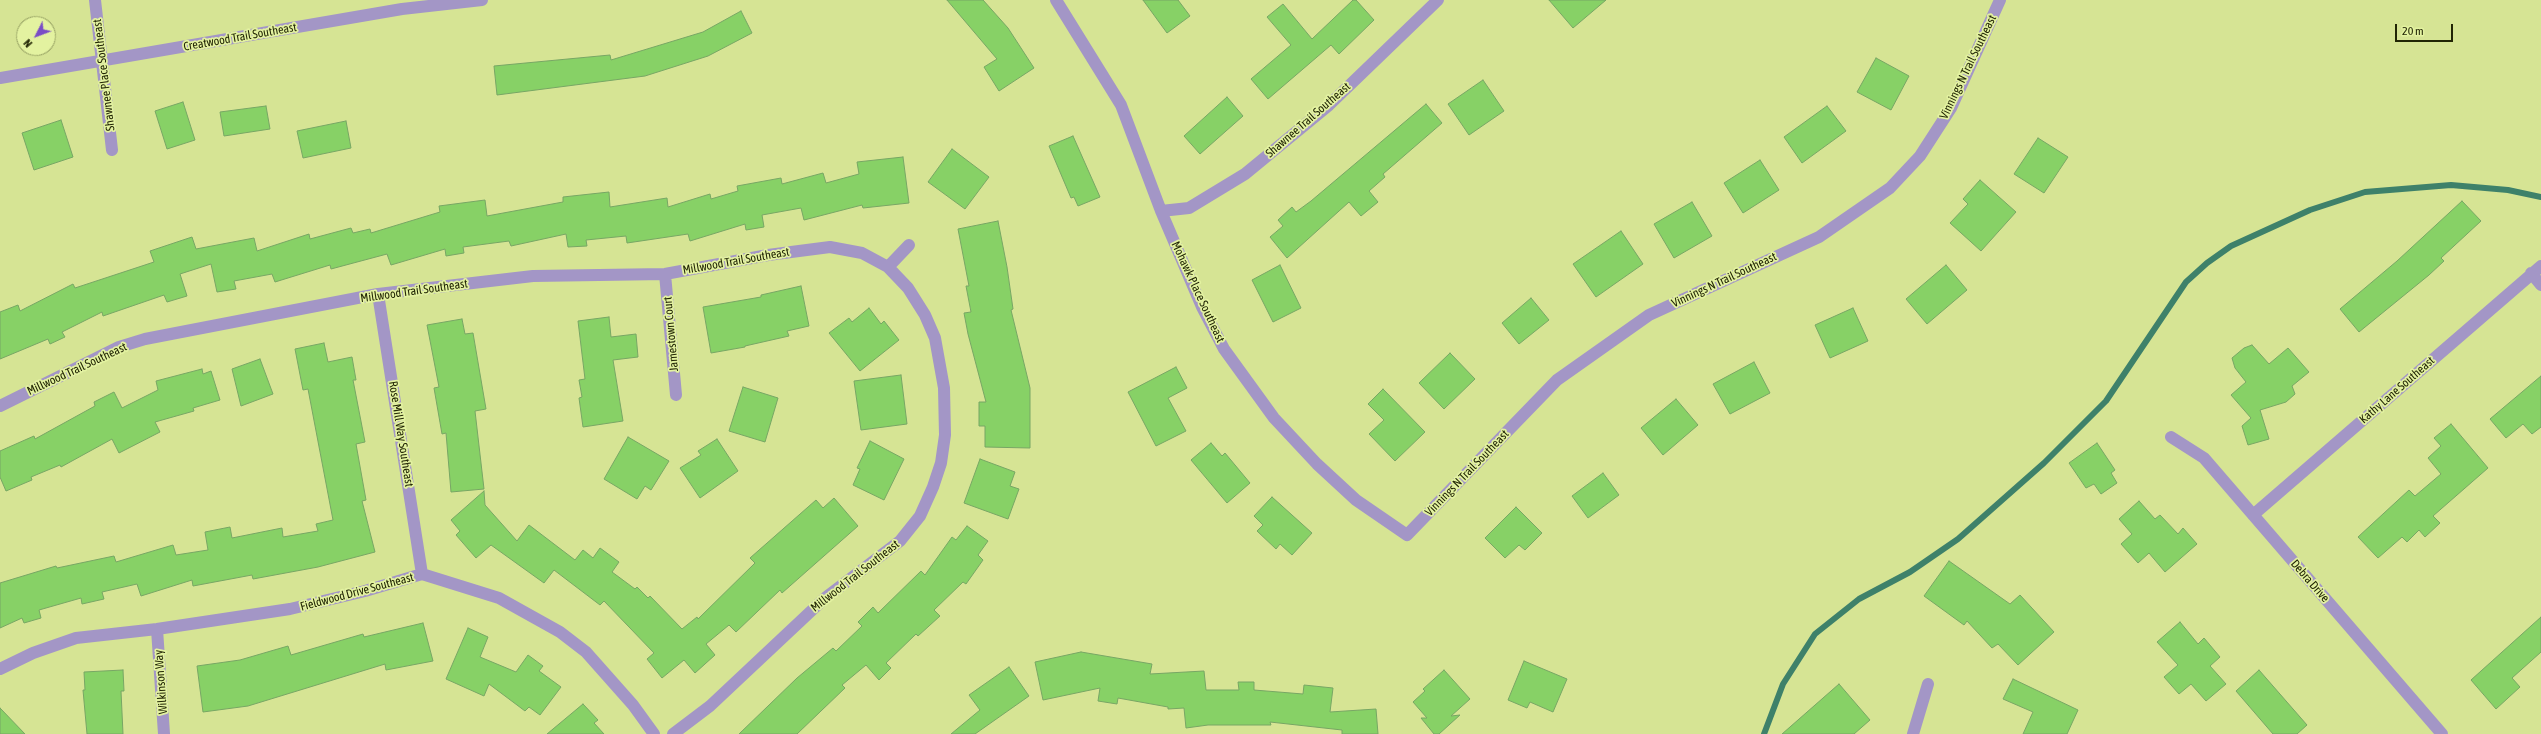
<!DOCTYPE html>
<style>
body{margin:0}
#map{position:relative;width:2541px;height:734px;overflow:hidden;background:#d6e494;font-family:"Asap Condensed",sans-serif}
canvas{display:block}
.north{position:absolute;left:16px;top:16px;width:40px;height:40px;box-sizing:border-box;background:#e3f2a0;border:1px solid #95a062;border-radius:50%;rotate:228deg;font-size:11px;font-weight:700;line-height:16px;text-align:center;color:#212504}
.north::after{content:'';display:block;margin:auto;width:14px;height:18px;background:#7a4dc6;clip-path:polygon(50% 0,100% 100%,50% 72%,0 100%)}
.scale{position:absolute;left:2395px;top:24px;width:58px;height:18px;box-sizing:border-box;border:2px solid #212504;border-top:0;padding-left:5px;font-size:12px;line-height:14px;white-space:nowrap;color:#212504;-webkit-text-stroke:3px #e3f2a0;paint-order:stroke}
</style>
<div id="map">
<canvas width="2541" height="734"></canvas>
<div class="north">N</div>
<div class="scale">20 m</div>
</div>
<script>
const c = document.querySelector('canvas').getContext('2d');
c.lineJoin = 'round';
function poly(rows) {
  const path = new Path2D();
  for (const r of rows) {
    path.moveTo(r[0], r[1]);
    for (let i = 2; i < r.length; i += 2) path.lineTo(r[i], r[i + 1]);
  }
  return path;
}
function stroke(path, color, width, dash) {
  c.strokeStyle = color;
  c.lineWidth = width;
  c.lineCap = dash ? 'butt' : 'round';
  c.setLineDash(dash || []);
  c.stroke(path);
}
function fillPath(path, color) {
  c.fillStyle = color;
  c.fill(path, 'evenodd');
}
function write(font, color, halo, rows, align = 'center') {
  c.font = font + ' "Asap Condensed",sans-serif';
  c.lineWidth = 3.5;
  c.setLineDash([]);
  c.textBaseline = 'middle';
  c.strokeStyle = halo;
  c.fillStyle = color;
  for (const [text, x, y, turn = 0] of rows) {
    c.save();
    c.translate(x, y);
    c.rotate((+turn || 0) * Math.PI / 180);
    c.textAlign = isNaN(turn) ? turn : align;
    if (halo) c.strokeText(text, 0, 0);
    c.fillText(text, 0, 0);
    c.restore();
  }
}
stroke(poly([
 [1764,734,1783,684,1815,634,1859,599,1910,572,1958,539,2044,463,2106,401,2186,282,2207,263,2231,246,2310,210,2365,192,2451,185,2508,190,2541,197]
]), '#3e816a', 6);
const building = poly([
 [947,0,983,0,1008,28,1034,68,999,91,984,67,997,59,947,0],
 [1143,0,1178,0,1190,16,1167,33,1143,0],
 [1353,0,1356,0,1374,20,1339,54,1331,45,1268,99,1251,79,1291,45,1267,17,1283,4,1312,39,1353,0],
 [1549,0,1606,0,1573,28,1549,0],
 [741,11,752,33,708,56,645,76,497,95,494,66,610,55,611,60,703,32,741,11],
 [1876,58,1909,76,1891,110,1857,92,1876,58],
 [1483,80,1504,111,1469,135,1448,104,1483,80],
 [1227,97,1243,116,1200,154,1184,136,1227,97],
 [183,102,195,140,167,149,155,111,183,102],
 [1426,104,1442,123,1383,174,1385,177,1369,191,1378,202,1361,216,1349,202,1287,258,1270,237,1283,226,1278,220,1292,207,1296,212,1311,201,1426,104],
 [266,106,270,129,224,136,220,112,266,106],
 [1827,106,1846,131,1802,163,1784,137,1827,106],
 [61,120,73,157,34,170,22,133,61,120],
 [346,121,351,148,303,158,297,131,346,121],
 [1073,136,1100,197,1078,206,1074,197,1071,198,1049,146,1073,136],
 [2038,138,2068,157,2044,193,2014,174,2038,138],
 [952,149,989,177,965,209,928,182,952,149],
 [903,157,909,203,863,208,862,205,804,220,801,208,762,215,764,227,746,230,745,224,690,241,688,234,627,243,626,236,586,240,587,246,568,247,566,234,511,246,509,241,463,247,464,253,446,256,445,249,391,265,387,254,331,269,330,265,275,282,272,274,234,281,236,289,217,292,211,264,180,274,187,296,167,302,164,295,103,316,102,312,62,332,65,337,50,344,48,339,0,359,0,312,18,305,20,311,73,284,75,288,154,262,150,251,192,237,196,249,254,238,257,251,309,234,310,239,351,228,353,233,370,229,371,233,440,212,439,206,485,200,487,216,563,202,563,197,609,192,610,207,667,198,668,207,710,194,711,199,738,191,737,186,781,178,782,184,823,173,826,183,859,174,857,162,903,157],
 [1760,160,1779,190,1743,213,1724,183,1760,160],
 [1980,180,2016,212,1981,251,1950,223,1968,204,1963,199,1980,180],
 [2462,201,2481,221,2441,258,2444,261,2429,275,2359,332,2340,309,2397,261,2462,201],
 [1692,202,1712,236,1674,258,1654,224,1692,202],
 [998,221,1007,267,1013,309,1011,310,1030,388,1030,448,985,447,985,426,979,426,979,402,986,402,968,334,964,313,971,312,966,286,969,286,958,229,998,221],
 [1621,231,1643,264,1596,297,1573,264,1621,231],
 [1280,265,1301,308,1273,322,1252,280,1280,265],
 [1946,265,1967,290,1927,324,1906,299,1946,265],
 [801,286,809,326,787,331,789,336,745,346,745,347,711,353,703,307,761,297,761,295,801,286],
 [1531,298,1549,320,1519,344,1502,323,1531,298],
 [869,308,881,324,884,321,899,340,860,371,829,333,849,318,852,322,869,308],
 [1853,308,1868,341,1830,358,1815,325,1853,308],
 [609,317,611,337,636,334,638,357,613,360,623,421,583,427,579,398,582,397,579,380,585,379,578,321,609,317],
 [462,319,465,334,473,333,486,409,475,411,484,489,451,492,446,433,442,434,434,388,439,387,427,325,462,319],
 [324,343,328,362,352,357,356,380,353,380,365,442,356,444,366,500,362,501,375,552,318,567,253,579,252,575,193,586,192,580,141,596,137,584,102,592,104,599,82,604,81,598,39,610,41,618,24,623,22,618,0,628,0,583,56,566,57,568,114,556,116,562,173,545,176,555,208,550,205,532,230,527,232,538,282,528,283,537,318,531,316,524,333,520,308,389,303,390,295,349,324,343],
 [2252,345,2269,364,2288,348,2309,372,2292,386,2295,394,2286,402,2260,410,2269,439,2248,445,2242,426,2251,418,2231,395,2246,382,2235,368,2232,358,2244,348,2252,345],
 [1450,353,1475,379,1444,409,1419,383,1450,353],
 [260,359,273,394,241,406,232,369,260,359],
 [1754,362,1770,393,1730,414,1713,384,1754,362],
 [1176,367,1187,388,1168,398,1186,431,1156,446,1128,392,1176,367],
 [202,369,203,374,211,371,220,400,193,408,194,411,155,422,160,432,119,453,112,439,61,467,60,465,31,477,32,480,6,491,0,477,0,451,34,436,35,439,95,406,94,402,114,392,122,408,158,390,156,381,202,369],
 [901,375,907,424,861,430,854,381,901,375],
 [2541,376,2541,427,2532,434,2523,424,2506,438,2490,419,2541,376],
 [743,387,778,398,765,442,729,431,743,387],
 [1383,389,1425,432,1395,461,1369,434,1384,420,1368,404,1383,389],
 [1676,399,1698,425,1663,455,1641,428,1676,399],
 [2451,424,2488,468,2433,516,2440,523,2425,537,2419,530,2407,542,2402,537,2378,558,2358,537,2409,490,2415,496,2441,474,2428,458,2441,446,2434,438,2451,424],
 [628,437,669,461,651,490,645,486,637,499,604,479,628,437],
 [717,439,738,471,700,498,680,468,701,455,698,451,717,439],
 [870,441,904,459,884,500,853,485,860,469,857,468,870,441],
 [1211,443,1222,456,1225,453,1250,483,1227,503,1191,460,1211,443],
 [2097,443,2115,470,2111,473,2117,483,2101,494,2094,484,2086,488,2069,463,2097,443],
 [980,459,1015,472,1010,486,1019,489,1008,519,964,503,980,459],
 [1603,473,1619,495,1588,518,1572,496,1603,473],
 [484,491,485,505,517,541,529,525,575,560,583,550,593,558,600,548,619,562,612,572,635,589,637,587,648,598,650,596,682,629,697,617,698,619,755,563,750,558,816,500,823,508,834,498,858,526,782,593,780,590,736,632,729,625,706,644,715,655,695,673,684,660,662,678,647,659,654,653,604,601,600,605,554,570,544,583,491,545,476,558,456,535,460,531,451,520,484,491],
 [1272,497,1312,533,1292,555,1280,544,1276,549,1257,531,1263,525,1254,516,1272,497],
 [2139,501,2155,519,2160,515,2178,534,2183,528,2197,544,2165,572,2149,553,2138,563,2121,544,2132,534,2119,519,2139,501],
 [1516,507,1542,533,1525,550,1519,545,1505,558,1485,538,1516,507],
 [967,526,988,541,978,555,983,560,966,584,963,582,934,610,940,616,918,636,916,634,886,663,891,668,879,680,866,665,842,685,845,688,797,734,739,734,797,678,833,648,836,651,862,626,858,622,873,607,878,613,921,571,925,575,952,537,956,540,967,526],
 [1949,561,2010,604,2020,595,2054,632,2018,665,1998,644,1992,648,1967,621,1964,625,1924,596,1949,561],
 [2541,617,2541,652,2512,678,2520,687,2496,709,2471,680,2541,617],
 [2180,622,2198,644,2204,638,2220,657,2210,666,2226,684,2206,701,2191,684,2179,694,2164,677,2178,665,2157,642,2180,622],
 [423,623,433,661,386,670,385,664,248,706,203,712,197,666,240,660,288,646,291,655,363,634,364,637,423,623],
 [468,628,488,637,480,657,516,672,528,655,543,666,539,671,561,687,540,715,529,707,525,711,489,684,484,696,446,679,468,628],
 [1081,652,1152,664,1150,674,1204,671,1206,690,1239,690,1238,682,1254,682,1254,690,1303,694,1304,685,1333,688,1330,712,1376,709,1378,734,1342,734,1342,730,1270,722,1271,725,1208,725,1186,728,1184,708,1168,709,1168,707,1118,698,1117,704,1098,701,1100,688,1043,700,1035,662,1081,652],
 [1524,661,1567,679,1553,712,1530,702,1527,708,1508,700,1524,661],
 [1009,667,1029,696,975,734,951,734,980,710,969,695,1009,667],
 [123,670,124,691,121,691,123,734,87,734,83,690,85,690,84,672,123,670],
 [1444,670,1470,699,1451,716,1460,715,1439,734,1434,734,1421,718,1427,718,1413,702,1425,691,1423,689,1444,670],
 [2259,670,2307,725,2297,734,2273,734,2236,691,2259,670],
 [2013,679,2078,710,2067,734,2023,734,2033,712,2003,699,2013,679],
 [1839,684,1870,720,1854,734,1782,734,1839,684],
 [583,704,598,720,594,723,604,734,547,734,583,704],
 [0,708,25,734,0,734,0,708]
]);
fillPath(building, '#87d166');
stroke(building, '#77a664', 1);
stroke(poly([
 [95,0,112,150],
 [1056,0,1121,105,1161,211,1202,307,1224,349,1274,418,1317,464,1356,500,1407,535,1557,380,1649,315,1819,237,1890,188,1920,156,1951,108,2000,0],
 [0,78,402,9,482,0],
 [1161,211,1189,208,1245,174,1329,105,1438,0],
 [888,267,909,245],
 [2531,273,2541,285],
 [665,274,676,395],
 [378,294,422,574],
 [0,406,119,347,145,339,378,294,533,276,665,274,768,255,830,247,862,253,888,267,908,288,925,315,935,338,944,388,945,435,941,463,933,487,920,516,900,541,825,598,710,706,673,734],
 [2171,437,2204,458,2442,734],
 [2253,515,2541,266],
 [157,629,164,734],
 [0,669,33,653,76,638,157,629,290,609,365,591,422,574,499,598,560,632,586,652,633,705,654,734],
 [1913,734,1928,684]
]), '#a396c6', 12);
write('12px', '#212504', '#e3f2a0', [
 ["Creatwood Trail Southeast",240,37,-10],
 ["Vinnings N Trail Southeast",1968,67,-64],
 ["Shawnee Place Southeast",104,75,-97],
 ["Shawnee Trail Southeast",1308,120,-41],
 ["Millwood Trail Southeast",736,261,-10],
 ["Vinnings N Trail Southeast",1724,280,-25],
 ["Millwood Trail Southeast",414,291,-8],
 ["Mohawk Place Southeast",1198,292,65],
 ["Jamestown Court",671,334,-95],
 ["Millwood Trail Southeast",77,369,-25],
 ["Kathy Lane Southeast",2397,390,-41],
 ["Rose Mill Way Southeast",401,434,81],
 ["Vinnings N Trail Southeast",1467,473,-46],
 ["Millwood Trail Southeast",855,576,-38],
 ["Debra Drive",2310,581,49],
 ["Fieldwood Drive Southeast",357,592,-15],
 ["Wilkinson Way",161,682,-94]
]);
</script>
